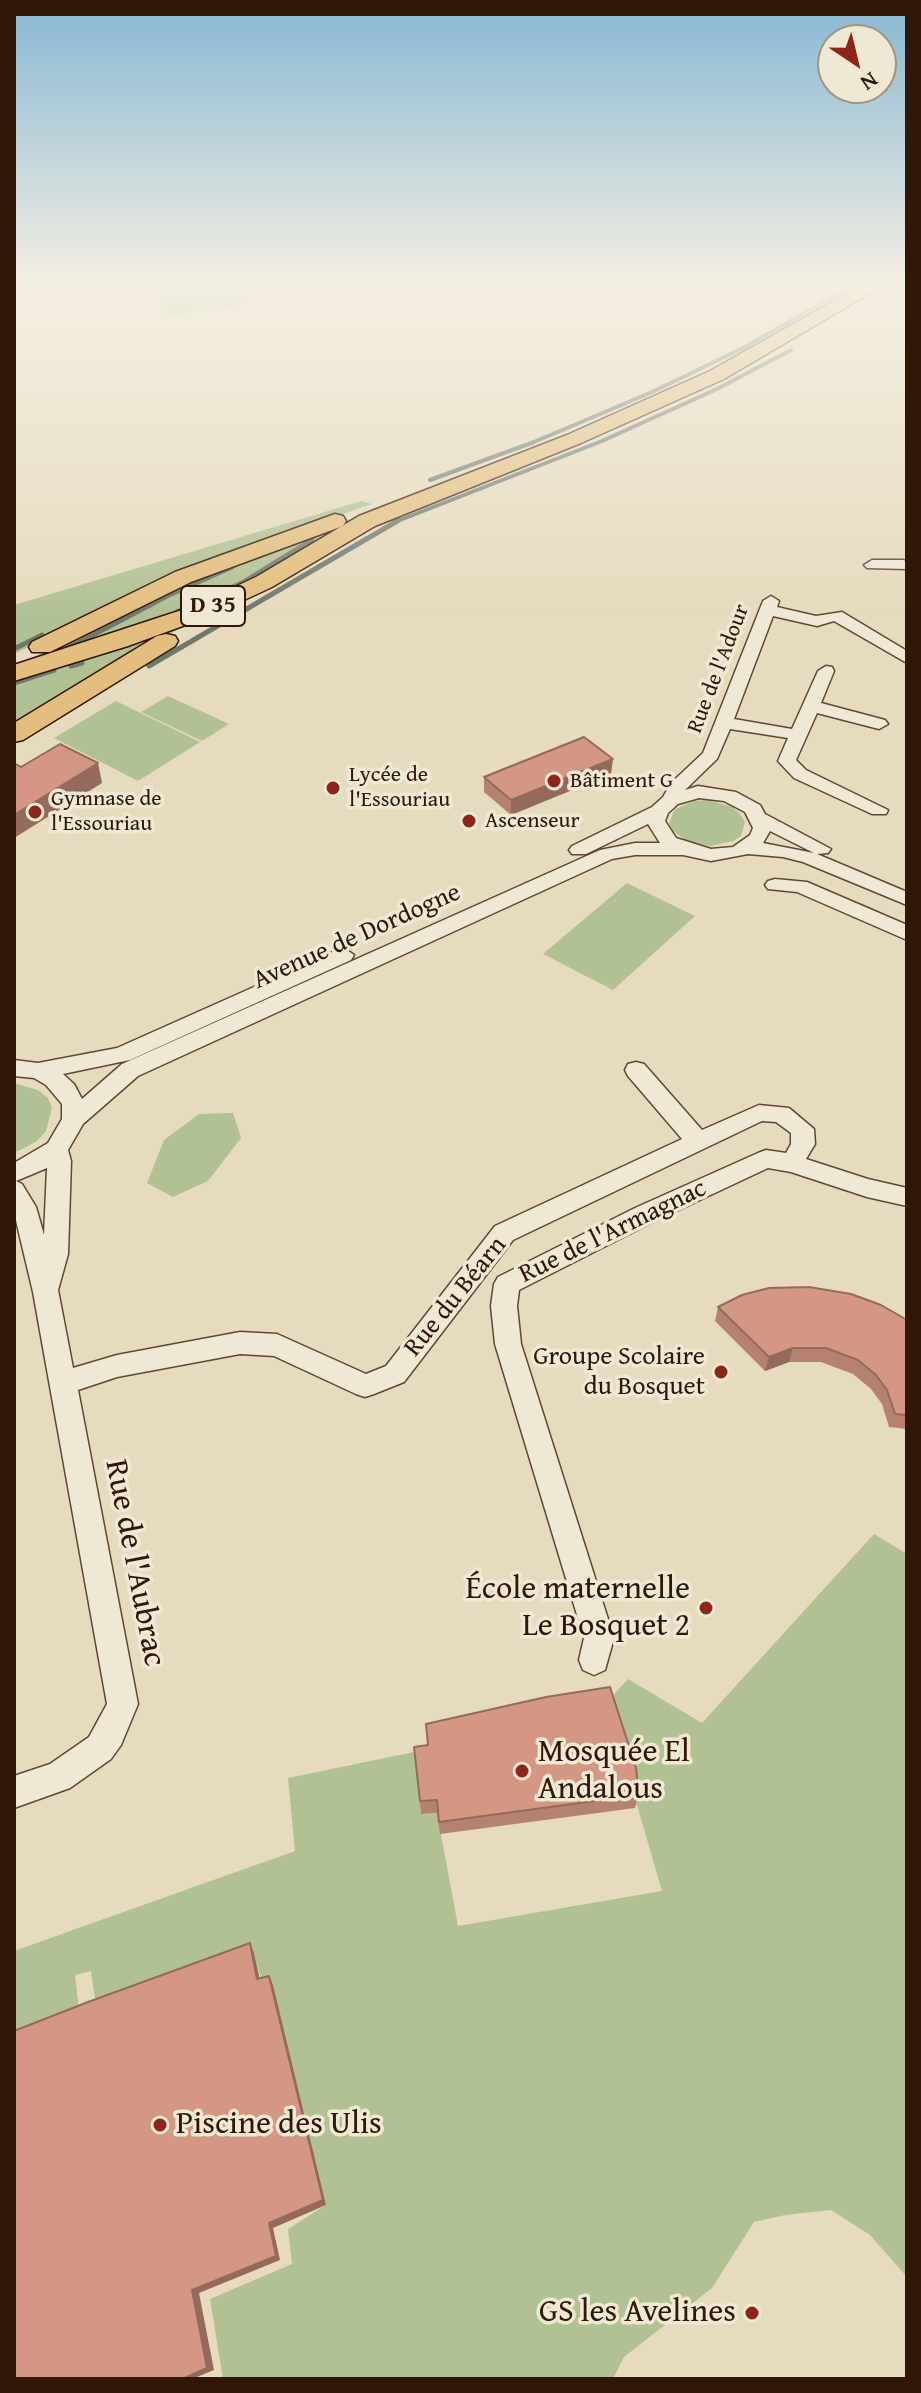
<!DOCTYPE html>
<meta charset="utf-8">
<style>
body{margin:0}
#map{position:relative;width:921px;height:2393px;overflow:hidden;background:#e6dbbe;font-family:"Gentium Book Plus",serif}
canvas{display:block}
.frame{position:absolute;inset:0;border:16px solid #311705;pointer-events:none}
.north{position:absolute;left:817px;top:24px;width:80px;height:80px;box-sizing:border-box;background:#efe8d5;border:2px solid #a39482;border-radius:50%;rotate:145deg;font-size:22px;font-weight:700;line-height:32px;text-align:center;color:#311705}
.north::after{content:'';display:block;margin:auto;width:28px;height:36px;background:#8f2418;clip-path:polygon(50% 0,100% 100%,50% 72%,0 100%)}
</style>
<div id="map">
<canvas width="921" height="2393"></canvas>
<div class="frame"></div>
<div class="north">N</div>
</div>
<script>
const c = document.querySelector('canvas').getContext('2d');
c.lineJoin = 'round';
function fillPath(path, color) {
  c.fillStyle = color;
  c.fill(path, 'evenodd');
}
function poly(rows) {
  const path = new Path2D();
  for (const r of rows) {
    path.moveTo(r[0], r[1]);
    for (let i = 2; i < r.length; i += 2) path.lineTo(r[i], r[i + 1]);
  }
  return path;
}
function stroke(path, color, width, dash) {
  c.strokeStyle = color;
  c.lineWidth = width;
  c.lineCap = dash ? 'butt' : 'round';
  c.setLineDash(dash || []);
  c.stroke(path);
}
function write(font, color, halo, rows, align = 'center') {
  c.font = font + ' "Gentium Book Plus",serif';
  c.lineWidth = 7;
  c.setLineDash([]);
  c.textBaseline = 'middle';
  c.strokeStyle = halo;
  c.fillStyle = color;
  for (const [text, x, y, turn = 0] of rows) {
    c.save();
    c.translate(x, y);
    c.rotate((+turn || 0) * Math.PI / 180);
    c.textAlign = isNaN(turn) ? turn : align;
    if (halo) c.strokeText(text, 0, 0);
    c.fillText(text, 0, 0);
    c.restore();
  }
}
fillPath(poly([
 [149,282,236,282,251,305,165,316],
 [410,499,194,611,14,667,189,580,298,537],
 [361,501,372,504,206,562,14,654,14,605],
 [197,618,103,674,14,729,14,677],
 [168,696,229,724,202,741,141,712],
 [116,701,200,742,138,781,54,738],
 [708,800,732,807,740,814,745,822,741,836,733,841,711,846,688,842,672,830,669,823,675,809,695,801],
 [627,883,695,916,613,990,543,954],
 [14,1083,38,1090,48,1098,52,1108,46,1131,36,1142,14,1153],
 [233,1113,241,1138,208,1181,173,1197,147,1183,164,1140,199,1114],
 [874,1534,907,1554,907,2277,870,2235,831,2210,785,2215,754,2222,712,2288,624,2357,613,2379,223,2379,210,2299,292,2264,288,2229,326,2205,254,1954,97,2012,91,1971,75,1975,80,2018,14,2044,14,1951,295,1851,288,1778,414,1752,421,1814,437,1813,458,1926,662,1891,607,1702,628,1679,702,1723]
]), '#b1c194');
stroke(poly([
 [430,480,534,442,652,392,745,347,859,282],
 [395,522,602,441,717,389,791,350]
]), '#6e796e', 4);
stroke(poly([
 [177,612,244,582,312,540],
 [14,649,42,635],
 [66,649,169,595,232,567],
 [71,666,82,663],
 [149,666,399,520],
 [14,683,54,670]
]), '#6e796e', 5);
const minor = poly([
 [872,560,903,560,907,561,907,569,867,568,864,565,872,560],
 [771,596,779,601,777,607,816,616,842,612,907,651,907,663,834,621,817,626,773,616,734,719,792,729,818,671,826,666,832,667,834,671,821,703,885,720,888,724,879,729,817,713,796,760,806,770,888,810,886,814,872,814,794,778,778,761,788,738,730,729,717,759,685,790,698,786,736,792,760,805,765,814,831,849,828,853,817,854,907,892,907,905,803,862,783,857,748,854,711,861,683,855,635,855,612,859,138,1076,83,1124,68,1150,71,1161,68,1254,58,1290,73,1368,117,1355,240,1332,277,1334,366,1374,386,1366,495,1226,682,1139,628,1076,625,1070,628,1064,636,1062,644,1064,702,1130,759,1105,789,1108,814,1129,815,1144,806,1159,868,1179,907,1188,907,1206,867,1197,791,1172,768,1168,653,1222,519,1290,517,1306,521,1344,614,1638,605,1670,594,1675,583,1670,579,1660,584,1638,495,1344,491,1306,494,1284,498,1277,635,1208,758,1153,766,1150,786,1153,791,1144,791,1133,776,1122,762,1121,513,1240,404,1382,374,1394,365,1397,356,1394,274,1356,240,1354,117,1377,78,1390,138,1704,121,1745,111,1759,70,1788,14,1808,14,1776,50,1764,89,1737,107,1704,33,1292,14,1212,14,1163,48,1143,62,1119,62,1104,46,1085,34,1078,14,1076,14,1060,38,1063,117,1048,337,950,344,948,354,955,351,960,130,1060,63,1074,74,1084,82,1099,122,1064,600,850,635,843,660,843,648,824,586,854,572,854,569,850,572,846,652,807,663,797,671,783,703,753,763,601,771,596],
 [699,798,724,801,745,812,753,828,750,835,733,847,711,849,676,838,665,821,668,813,678,804,699,798],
 [770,831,814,853,763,843,770,831],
 [47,1168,44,1235,36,1207,22,1184,16,1181,47,1168],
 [775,879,807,882,907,925,907,940,797,892,768,889,765,885,768,881,775,879]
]);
const primary = poly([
 [868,282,889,282,724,379,581,443,375,526,272,587,210,616,128,646,14,681,14,665,194,606,256,577,359,516,567,435,710,371,868,282],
 [335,514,343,516,346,521,343,526,191,582,50,652,32,652,29,647,32,642,175,572,335,514],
 [166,634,175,636,178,641,175,646,23,740,14,742,14,723,157,636,166,634]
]);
stroke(minor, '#5e4833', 3);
stroke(primary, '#311705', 3);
fillPath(minor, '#efe8d5');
fillPath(primary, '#e3be7f');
fillPath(poly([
 [611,774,511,815,484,792,484,777],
 [718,1307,907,1320,907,1429,889,1427,882,1404,871,1389,853,1374,821,1362,789,1362,765,1371,715,1321],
 [428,1746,639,1795,635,1808,440,1834,437,1813,421,1814,415,1761]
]), '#b58272');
fillPath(poly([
 [613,759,611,774,511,815,511,800],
 [98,763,102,783,14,838,14,815],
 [793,1348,789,1362,765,1371,769,1357],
 [250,1943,254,1953,262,1989,257,1979],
 [269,1976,273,1985,326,2205,273,2228,280,2260,199,2293,214,2370,192,2379,182,2379,192,2290]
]), '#946a5c');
const building = poly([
 [584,737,613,759,511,800,484,777,584,737],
 [60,744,98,763,14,815,14,763,21,767,60,744],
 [809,1287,851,1294,881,1305,907,1320,907,1415,895,1414,887,1390,876,1375,858,1360,826,1348,793,1348,769,1357,718,1307,742,1295,769,1288,809,1287],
 [610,1687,636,1768,639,1795,439,1822,437,1800,420,1801,414,1747,428,1745,426,1724,546,1697,610,1687],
 [250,1943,257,1979,269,1976,323,2200,269,2223,276,2256,192,2290,207,2368,182,2379,14,2379,14,2031,88,2002,250,1943]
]);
fillPath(building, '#d39784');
stroke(building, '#946a5c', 2);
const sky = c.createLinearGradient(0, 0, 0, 617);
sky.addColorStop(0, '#87b7d3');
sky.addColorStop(0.46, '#f4efe2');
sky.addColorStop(1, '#f4efe200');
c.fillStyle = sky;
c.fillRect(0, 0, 921, 617);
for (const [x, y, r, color] of [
 [554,781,8,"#8f2418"],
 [333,788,8,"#8f2418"],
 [35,812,8,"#8f2418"],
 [469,821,8,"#8f2418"],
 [721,1372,8,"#8f2418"],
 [706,1608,8,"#8f2418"],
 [522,1771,8,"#8f2418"],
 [160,2125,8,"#8f2418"],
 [752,2313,8,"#8f2418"]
]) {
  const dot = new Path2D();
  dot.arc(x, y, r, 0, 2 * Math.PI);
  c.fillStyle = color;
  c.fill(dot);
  stroke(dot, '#efe8d5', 3);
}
write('22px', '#311705', '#efe8d5', [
 ["Rue de l'Adour",719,669,-69]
]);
write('22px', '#311705', '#efe8d5', [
 ["Lycée de",349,775],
 ["l'Essouriau",349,800],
 ["Bâtiment G",570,781],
 ["Gymnase de",51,799],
 ["l'Essouriau",51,824],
 ["Ascenseur",485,821]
], 'left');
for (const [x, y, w] of [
 [213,606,64]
]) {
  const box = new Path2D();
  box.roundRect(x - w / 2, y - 20, w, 40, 6);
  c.fillStyle = '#efe8d5';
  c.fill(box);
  stroke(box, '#311705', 2);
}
write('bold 24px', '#311705', null, [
 ["D 35",213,606]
]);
write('26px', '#311705', '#efe8d5', [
 ["Avenue de Dordogne",357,937,-24],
 ["Rue de l'Armagnac",613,1232,-26],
 ["Rue du Béarn",456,1297,-51]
]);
write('26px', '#311705', '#efe8d5', [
 ["Groupe Scolaire",705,1357],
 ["du Bosquet",705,1387]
], 'right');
write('32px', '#311705', '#efe8d5', [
 ["Rue de l'Aubrac",134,1563,79]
]);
write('32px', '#311705', '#efe8d5', [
 ["École maternelle",690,1590],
 ["Le Bosquet 2",690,1627],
 ["Mosquée El",538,1753,"left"],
 ["Andalous",538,1790,"left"],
 ["Piscine des Ulis",176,2125,"left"],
 ["GS les Avelines",736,2313]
], 'right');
</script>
